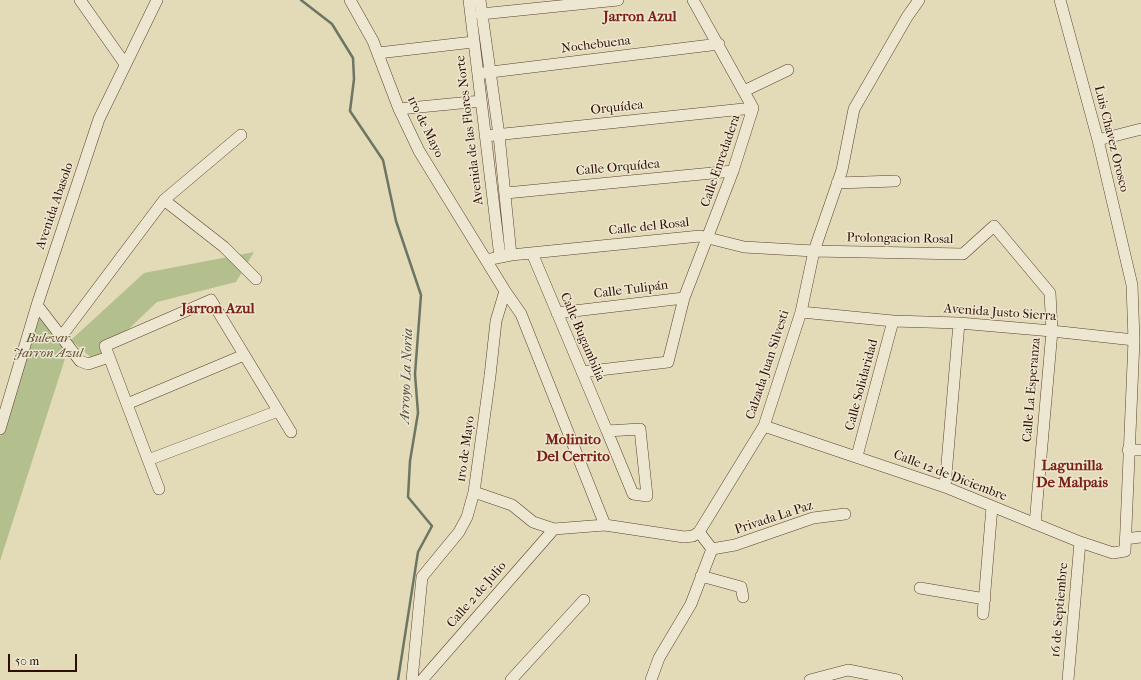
<!DOCTYPE html>
<meta charset="utf-8">
<style>
body{margin:0}
#map{position:relative;width:1141px;height:680px;overflow:hidden;background:#e3dab8;font-family:"IM FELL French Canon",serif}
canvas{display:block}
.scale{position:absolute;left:8px;top:654px;width:69px;height:18px;box-sizing:border-box;border:2px solid #2e0e00;border-top:0;padding-left:5px;font-size:12px;line-height:14px;white-space:nowrap;color:#2e0e00;-webkit-text-stroke:3px #ede7d1;paint-order:stroke}
</style>
<div id="map">
<canvas width="1141" height="680"></canvas>
<div class="scale">50 m</div>
</div>
<script>
const c = document.querySelector('canvas').getContext('2d');
c.lineJoin = 'round';
function fillPath(path, color) {
  c.fillStyle = color;
  c.fill(path, 'evenodd');
}
function poly(rows) {
  const path = new Path2D();
  for (const r of rows) {
    path.moveTo(r[0], r[1]);
    for (let i = 2; i < r.length; i += 2) path.lineTo(r[i], r[i + 1]);
  }
  return path;
}
function stroke(path, color, width, dash) {
  c.strokeStyle = color;
  c.lineWidth = width;
  c.lineCap = dash ? 'butt' : 'round';
  c.setLineDash(dash || []);
  c.stroke(path);
}
function write(font, color, halo, rows, align = 'center') {
  c.font = font + ' "IM FELL French Canon",serif';
  c.lineWidth = 3;
  c.setLineDash([]);
  c.textBaseline = 'middle';
  c.strokeStyle = halo;
  c.fillStyle = color;
  for (const [text, x, y, turn = 0] of rows) {
    c.save();
    c.translate(x, y);
    c.rotate((+turn || 0) * Math.PI / 180);
    c.textAlign = isNaN(turn) ? turn : align;
    if (halo) c.strokeText(text, 0, 0);
    c.fillText(text, 0, 0);
    c.restore();
  }
}
fillPath(poly([
 [254,252,236,282,157,302,95,361,71,340,0,561,0,437,39,313,71,340,144,273]
]), '#b4bf8e');
stroke(poly([
 [301,0,332,24,353,58,354,79,350,111,383,160,396,221,421,295,415,374,418,413,410,461,408,497,432,526,418,552,398,680]
]), '#6c7665', 2.5);
const minor = poly([
 [80,0,125,64],
 [350,0,373,41,399,109,419,151,505,291,521,314,605,525],
 [469,0,500,257],
 [480,0,499,135,511,255],
 [481,14,618,0],
 [378,53,473,42],
 [483,73,719,44],
 [744,91,788,70],
 [399,109,481,101],
 [485,136,753,108],
 [1098,140,1141,129],
 [837,183,895,181],
 [506,193,733,171],
 [164,200,224,247,256,279],
 [532,253,607,431],
 [486,260,511,255,700,236,744,247,814,251,963,254,994,226,1050,293,1052,331,1035,524],
 [37,305,80,361,88,364,109,357],
 [801,312,893,321,959,323,1052,331,1134,340],
 [557,313,684,298],
 [61,337,164,200,241,135],
 [582,372,668,362,684,298,733,171,753,108,693,0],
 [127,404,244,355],
 [764,426,945,487,1080,542,1113,553,1125,551,1134,340,1132,285,1098,140,1060,0],
 [0,429,37,305,99,119,157,0],
 [640,429,647,496,633,494,607,431,640,429],
 [1128,450,1141,450],
 [857,456,893,321],
 [148,460,278,411],
 [945,487,959,323],
 [159,489,105,346,211,300,291,432],
 [474,492,512,505,533,522,554,529,605,525,684,537,693,536,699,532,764,426,801,312,814,251,842,170,854,109,907,17,919,0],
 [1125,539,1141,537],
 [712,549,735,545,813,518,845,514],
 [701,576,741,587,743,597],
 [920,588,985,599],
 [983,614,992,507],
 [412,680,422,577,459,532,467,517,474,492,490,376,496,321,505,291],
 [422,680,554,529],
 [511,680,584,600],
 [651,680,659,658,691,604,712,549,699,532],
 [810,680,848,670,897,680],
 [1068,680,1080,542]
]);
stroke(minor, '#5b412e', 12);
stroke(minor, '#ede7d1', 11);
write('13px', '#2e0e00', '#ede7d1', [
 ["Nochebuena",596,45,-7],
 ["Orquídea",617,108,-6],
 ["1ro de Mayo",425,127,64],
 ["Avenida de las Flores Norte",470,130,-97],
 ["Luis Chavez Orosco",1111,139,76],
 ["Calle Enredadera",721,161,-71],
 ["Calle Orquídea",618,168,-5],
 ["Avenida Abasolo",55,206,-71],
 ["Calle del Rosal",649,227,-6],
 ["Prolongacion Rosal",900,239,1],
 ["Calle Tulipán",631,290,-7],
 ["Avenida Justo Sierra",1000,313,4],
 ["Calle Bugambilia",582,337,67],
 ["Calzada Juan Silvesti",768,365,-72],
 ["Calle Solidaridad",862,385,-75],
 ["Calle La Esperanza",1032,390,-85],
 ["1ro de Mayo",466,449,-82],
 ["Calle 12 de Diciembre",950,476,21],
 ["Privada La Paz",774,518,-18],
 ["Calle 2 de Julio",477,595,-49],
 ["16 de Septiembre",1060,610,-85]
]);
write('italic 13px', '#5d4c32', '#ede7d1', [
 ["Bulevar",48,339],
 ["Jarron Azul",48,354]
]);
write('italic 14px', '#524b3b', '#ede7d1', [
 ["Arroyo La Noria",407,376,-88]
]);
write('bold 15px', '#7a1f14', '#ede7d1', [
 ["Jarron Azul",640,17],
 ["Jarron Azul",218,309],
 ["Molinito",573,440],
 ["Del Cerrito",573,457],
 ["Lagunilla",1072,466],
 ["De Malpais",1072,483]
]);
</script>
